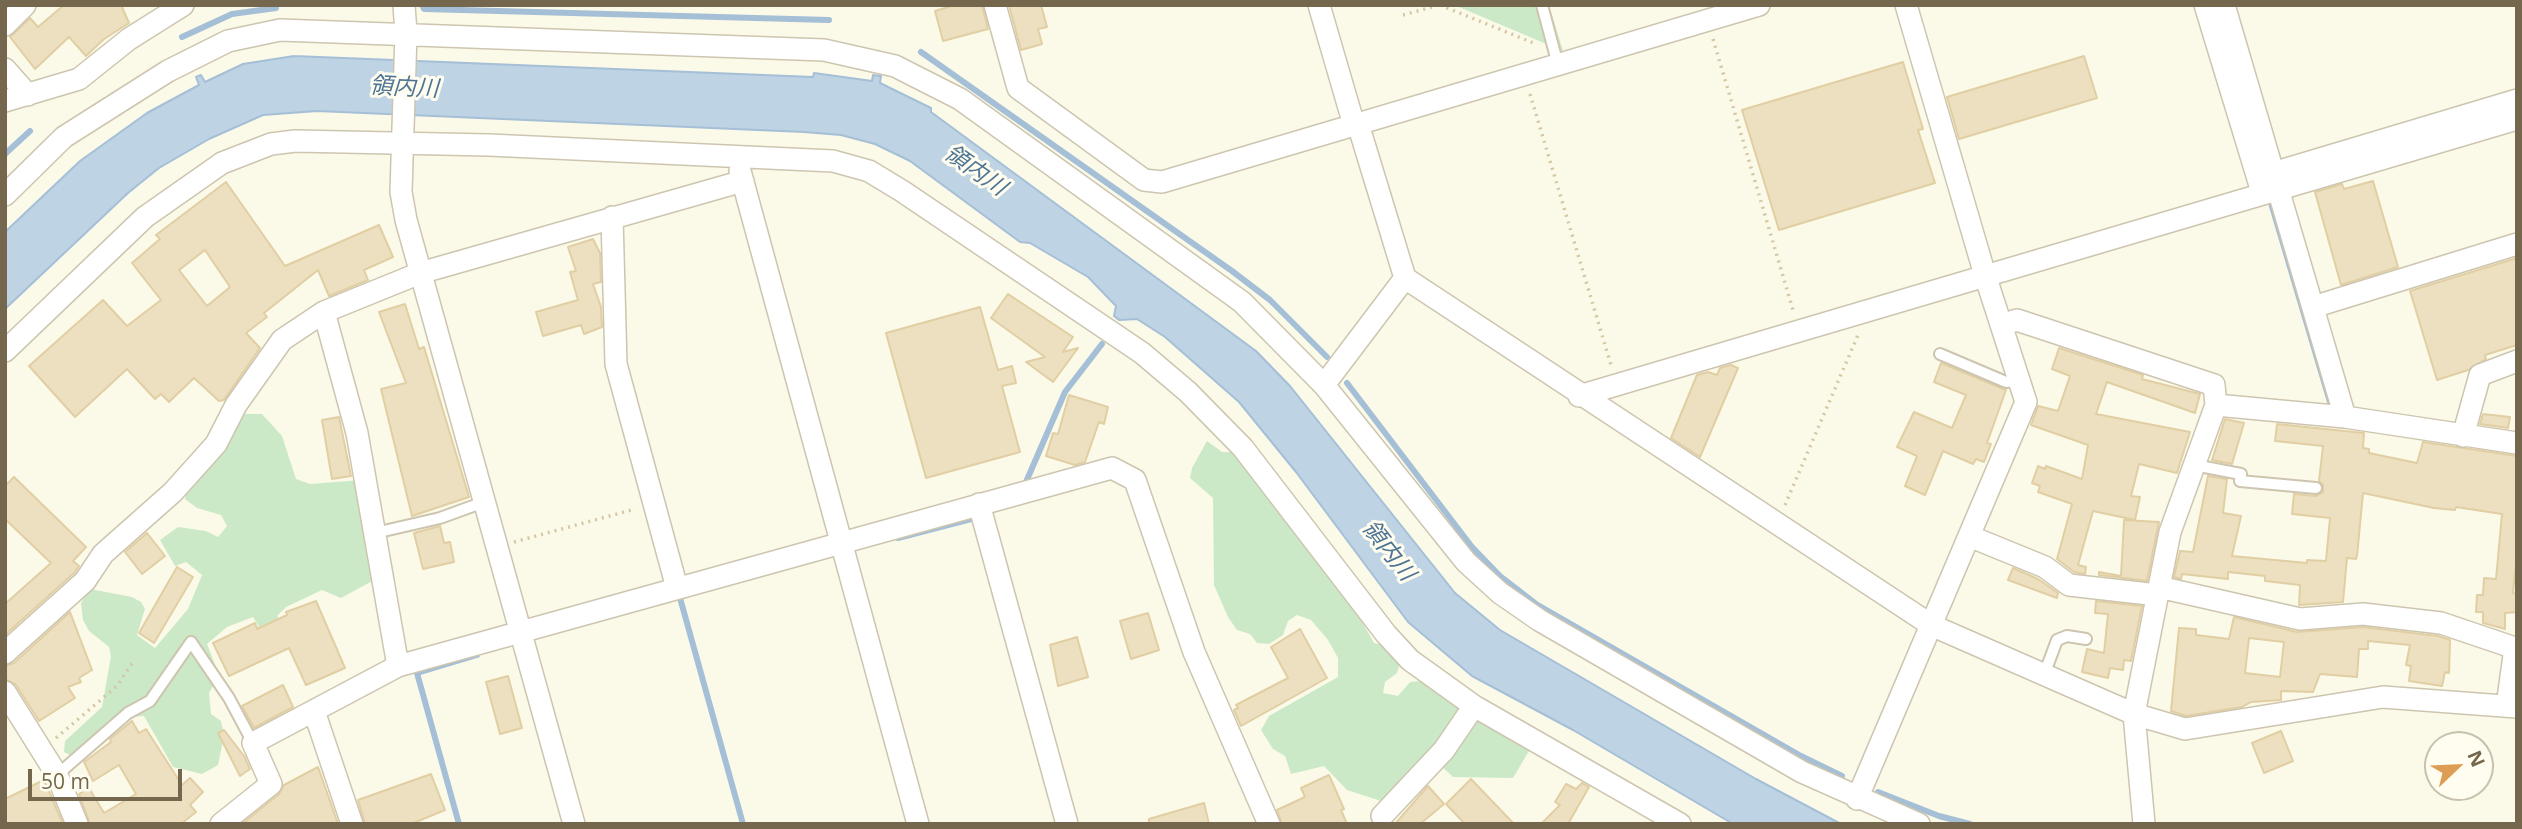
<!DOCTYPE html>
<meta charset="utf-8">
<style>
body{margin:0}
#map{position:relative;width:2522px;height:829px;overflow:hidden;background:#fbfae9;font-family:"Open Sans",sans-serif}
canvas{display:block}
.frame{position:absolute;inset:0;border:7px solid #75674d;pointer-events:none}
.north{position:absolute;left:2424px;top:731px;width:70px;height:70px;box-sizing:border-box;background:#fefdef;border:2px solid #c7c1ae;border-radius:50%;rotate:67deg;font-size:19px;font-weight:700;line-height:28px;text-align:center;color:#75674d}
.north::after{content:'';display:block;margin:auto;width:24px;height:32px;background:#de9d55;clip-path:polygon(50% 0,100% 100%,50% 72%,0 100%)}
.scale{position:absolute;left:28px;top:769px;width:154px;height:32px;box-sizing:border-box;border:4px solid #75674d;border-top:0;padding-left:9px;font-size:21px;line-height:24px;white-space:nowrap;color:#75674d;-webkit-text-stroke:5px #fefdef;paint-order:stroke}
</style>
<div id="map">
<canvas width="2522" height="829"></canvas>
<div class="frame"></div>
<div class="north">N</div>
<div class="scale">50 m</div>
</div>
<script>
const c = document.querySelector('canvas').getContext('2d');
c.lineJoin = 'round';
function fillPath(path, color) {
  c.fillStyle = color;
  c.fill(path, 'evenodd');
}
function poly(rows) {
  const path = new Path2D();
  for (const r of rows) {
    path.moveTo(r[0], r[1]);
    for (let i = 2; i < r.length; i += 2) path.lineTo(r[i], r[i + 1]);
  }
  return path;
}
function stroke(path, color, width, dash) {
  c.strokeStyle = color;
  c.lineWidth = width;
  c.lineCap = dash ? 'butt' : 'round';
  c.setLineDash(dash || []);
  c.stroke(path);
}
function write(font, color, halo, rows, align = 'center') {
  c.font = font + ' "Open Sans","Noto Sans JP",sans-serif';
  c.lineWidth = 6;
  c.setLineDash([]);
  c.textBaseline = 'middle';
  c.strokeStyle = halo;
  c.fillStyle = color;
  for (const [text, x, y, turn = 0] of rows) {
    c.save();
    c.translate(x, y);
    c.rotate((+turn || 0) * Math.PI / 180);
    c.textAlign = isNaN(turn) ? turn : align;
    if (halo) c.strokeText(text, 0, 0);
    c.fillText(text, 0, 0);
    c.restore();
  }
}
fillPath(poly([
 [1454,5,1549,5,1563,51],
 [239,414,262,414,282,436,296,479,310,484,361,480,376,579,341,598,322,590,286,607,278,615,277,637,267,641,253,617,227,627,207,644,219,675,209,693,211,714,221,721,224,736,218,765,202,774,173,767,144,716,130,717,72,756,64,752,65,741,102,707,111,656,109,647,89,631,83,620,81,603,90,589,132,597,141,602,145,609,137,635,155,648,188,609,202,575,186,562,175,566,160,540,178,527,206,531,218,537,227,526,221,515,197,508,185,499,187,489],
 [1207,441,1222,452,1234,452,1355,609,1374,643,1386,646,1400,663,1397,673,1385,682,1383,693,1398,696,1410,682,1431,680,1461,709,1449,731,1400,791,1381,801,1347,790,1324,766,1291,774,1285,756,1273,749,1261,730,1269,716,1338,677,1338,658,1328,640,1311,620,1297,615,1288,621,1283,635,1269,644,1257,643,1250,634,1237,630,1228,617,1214,585,1213,498,1190,478,1192,468],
 [1475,713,1533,744,1513,778,1453,777,1439,764]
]), '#cbe9c7');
const water = poly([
 [294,56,813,77,814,73,872,81,873,75,881,76,880,83,931,108,931,112,1256,351,1290,386,1455,593,1500,630,1756,779,1841,824,1733,824,1573,730,1472,676,1408,622,1296,472,1239,402,1165,337,1137,319,1119,320,1114,316,1116,306,1088,277,1030,243,1020,242,910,161,875,144,841,135,804,132,317,111,263,115,209,139,159,168,128,193,5,309,5,232,80,161,147,113,199,85,196,77,201,75,205,82,243,64,294,56]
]);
fillPath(water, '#bed3e4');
stroke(water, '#a5bfd6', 2);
stroke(poly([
 [422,5,424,9,829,20],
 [182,37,232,14,276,8],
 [921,52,1232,271,1270,300,1327,357],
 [5,154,30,131],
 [2271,203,2330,402],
 [1347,383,1472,547,1501,577,1536,604,1801,756,1842,776],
 [1026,482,1065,392,1102,344],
 [898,538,975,518,976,522],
 [680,598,743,824],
 [1878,792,1939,816,1970,824],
 [459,824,417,673,477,655]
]), '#a5bfd6', 6);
const building = poly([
 [64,5,121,5,129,23,104,39,86,56,69,37,35,69,10,37,30,18,38,27,64,5],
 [955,5,982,5,988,29,943,41,935,11,955,5],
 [1009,5,1041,5,1047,27,1038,29,1042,44,1021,50,1009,5],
 [2084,56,2097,98,1959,139,1947,97,2084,56],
 [1903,62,1923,129,1918,130,1935,183,1779,230,1742,110,1903,62],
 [2373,181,2398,267,2341,285,2315,192,2342,184,2344,189,2373,181],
 [226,182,285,266,379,225,393,257,364,270,368,280,329,296,318,270,264,313,267,317,246,333,260,348,224,400,219,401,194,378,169,402,161,394,155,399,127,369,75,417,29,366,103,300,127,326,161,300,132,263,160,239,156,235,226,182],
 [205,250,230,287,207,306,179,270,205,250],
 [593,239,600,253,601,282,593,284,601,307,602,327,584,334,581,325,543,336,536,312,578,300,570,272,576,271,568,247,593,239],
 [2517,258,2517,345,2485,355,2486,359,2468,370,2437,380,2410,291,2517,258],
 [1008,294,1073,337,1063,352,1078,348,1053,382,1026,362,1045,357,991,318,1008,294],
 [405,304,419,349,424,347,469,497,412,516,381,389,406,383,379,312,405,304],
 [980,307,998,370,1012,366,1016,383,1002,386,1020,452,926,478,886,333,980,307],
 [2059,348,2143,375,2142,379,2200,394,2195,413,2107,382,2096,414,2190,432,2177,473,2139,464,2131,496,2140,497,2135,520,2093,511,2078,565,2086,567,2085,574,2074,572,2057,559,2072,504,2038,492,2040,486,2032,483,2038,466,2045,469,2046,466,2082,479,2088,445,2031,425,2038,406,2058,411,2070,376,2052,369,2059,348],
 [1941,363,2006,390,1987,443,1991,444,1984,462,1976,459,1973,464,1943,451,1925,495,1905,486,1917,456,1897,447,1914,412,1952,428,1966,395,1934,382,1941,363],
 [1731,365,1738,368,1700,457,1671,438,1697,375,1708,372,1717,375,1720,368,1731,365],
 [1069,395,1108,407,1104,424,1099,422,1085,462,1075,465,1046,456,1053,433,1058,434,1069,395],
 [2483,414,2510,417,2508,428,2480,424,2483,414],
 [339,417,351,476,332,479,322,420,339,417],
 [2225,419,2244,423,2232,464,2212,460,2225,419],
 [2277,424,2364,433,2363,448,2369,449,2369,453,2417,463,2423,442,2517,456,2517,553,2513,593,2517,594,2517,612,2505,613,2505,629,2483,623,2483,612,2476,612,2477,595,2483,595,2484,578,2496,579,2502,514,2456,507,2455,510,2434,508,2363,493,2357,556,2356,559,2347,558,2343,602,2299,605,2300,585,2265,581,2265,576,2228,572,2228,579,2182,574,2181,579,2174,577,2180,551,2193,552,2208,476,2227,479,2223,513,2241,516,2232,556,2307,563,2307,560,2326,561,2330,518,2292,514,2294,494,2316,496,2323,492,2323,485,2319,481,2323,446,2275,441,2277,424],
 [14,477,86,547,73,561,79,566,75,572,5,635,5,604,51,563,5,519,5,486,14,477],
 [2124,520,2159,522,2147,581,2099,575,2099,572,2121,576,2124,520],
 [440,526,444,543,450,542,454,562,423,569,414,533,440,526],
 [147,533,165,556,142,574,125,552,147,533],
 [177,567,193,577,154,643,139,633,177,567],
 [2013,568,2038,579,2058,593,2057,598,2008,580,2013,568],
 [316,601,345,668,306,685,289,648,229,676,213,643,255,623,257,629,287,615,286,612,316,601],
 [2096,601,2142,606,2131,661,2124,660,2123,670,2110,668,2108,678,2082,672,2087,649,2104,653,2108,614,2095,613,2096,601],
 [70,612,92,670,79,678,81,682,68,687,75,698,39,721,16,685,5,679,5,666,14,663,70,612],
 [1148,613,1159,650,1131,659,1120,621,1148,613],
 [2234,617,2297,632,2363,627,2438,636,2450,640,2449,673,2445,672,2442,686,2409,681,2411,666,2406,665,2410,645,2368,641,2368,649,2359,649,2357,677,2320,674,2313,692,2281,691,2281,700,2251,702,2242,707,2186,716,2171,711,2179,628,2196,629,2196,635,2229,639,2234,617],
 [2249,638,2284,642,2280,677,2245,673,2249,638],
 [1300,629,1327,678,1241,726,1234,710,1238,708,1236,705,1288,678,1271,647,1300,629],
 [1077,637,1088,677,1058,686,1050,645,1077,637],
 [508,676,522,728,500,734,486,682,508,676],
 [283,685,293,707,254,728,242,706,283,685],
 [132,721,139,733,146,729,182,785,190,778,203,792,190,805,196,812,181,824,90,824,79,794,89,788,104,813,136,794,119,765,93,781,84,762,111,742,110,739,132,721],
 [224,730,244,756,250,769,240,776,218,733,224,730],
 [2281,731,2293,761,2264,773,2252,743,2281,731],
 [318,767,338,824,242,824,279,794,284,785,318,767],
 [431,774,445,810,411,824,365,824,358,800,431,774],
 [1329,775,1344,809,1341,810,1347,824,1282,824,1277,810,1305,797,1301,788,1329,775],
 [1471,779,1514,824,1465,824,1446,804,1471,779],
 [44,780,63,824,5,824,5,799,44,780],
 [1582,783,1589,787,1568,824,1541,824,1560,805,1555,802,1566,784,1576,789,1582,783],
 [1428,786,1444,804,1420,824,1395,824,1428,786],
 [1204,803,1209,824,1149,824,1149,819,1204,803]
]);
fillPath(building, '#ede0c0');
stroke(building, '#e1cea3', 2);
const service = poly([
 [1542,5,1558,65],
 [1940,354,2006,382,2019,380],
 [2194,465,2241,474,2240,481,2316,488],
 [375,533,440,518,484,502],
 [2044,675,2057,640,2067,636,2086,639],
 [57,775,128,713,150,701,191,642,229,698,253,743]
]);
const minor = poly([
 [404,5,406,33,401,192,406,220,574,824],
 [995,5,1018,88,1144,180,1162,182,1759,5],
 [1319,5,1354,125],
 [2205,5,2262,192],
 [2224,5,2345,417],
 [5,25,25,5],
 [5,69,28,95],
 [5,101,79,79,129,39,183,5],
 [1358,124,1405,278,1931,625,2134,714,2185,729,2383,697,2517,707],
 [740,171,918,824],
 [2273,173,2517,100],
 [5,195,64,137,168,71,228,41,280,30,824,50,895,66,960,99,1242,302,1324,385,1466,562,1500,593,1539,620,1802,772,1919,824],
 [612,217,616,364,677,588],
 [2313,307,2517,244],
 [324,312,357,433,398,666],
 [2001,325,2017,320,2214,385,2216,405,2345,417,2517,443],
 [5,351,145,217,222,163,271,144,295,141,489,145,833,161,869,171,902,191,1142,353,1188,392,1243,448,1386,634,1410,660,1474,706,1680,824],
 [1324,385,1405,278],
 [1579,396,2517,119],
 [2463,436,2480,375,2517,361],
 [979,504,1067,824],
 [1969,536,2045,567,2069,585,2158,595],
 [2159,587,2300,619,2363,614,2441,623,2515,648,2507,706],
 [5,653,85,581,103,554,173,492,216,444,236,405,282,340,324,312,420,273,743,181],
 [5,692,57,775,77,824],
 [314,711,352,824],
 [1857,799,2026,402,1985,275,1906,5],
 [1382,816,1444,750,1474,706],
 [221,824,271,784,253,743,398,666,1112,468,1135,480,1194,652,1269,824],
 [2144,824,2134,714,2170,532,2216,405]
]);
stroke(service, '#cdc5af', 14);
stroke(minor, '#cdc5af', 24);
stroke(poly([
 [1440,5,1536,44],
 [1403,15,1439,5],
 [1713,39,1793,310],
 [1530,94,1611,365],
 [1785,505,1858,335],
 [514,542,635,509],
 [56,738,117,686,133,662]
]), '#d5c6a4', 3.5, [2, 5]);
stroke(service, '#fff', 10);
stroke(minor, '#fff', 21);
write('italic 23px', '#4f7494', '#fefdef', [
 ["領内川",404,88,3],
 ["領内川",975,171,35],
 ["領内川",1388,551,52]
]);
</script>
